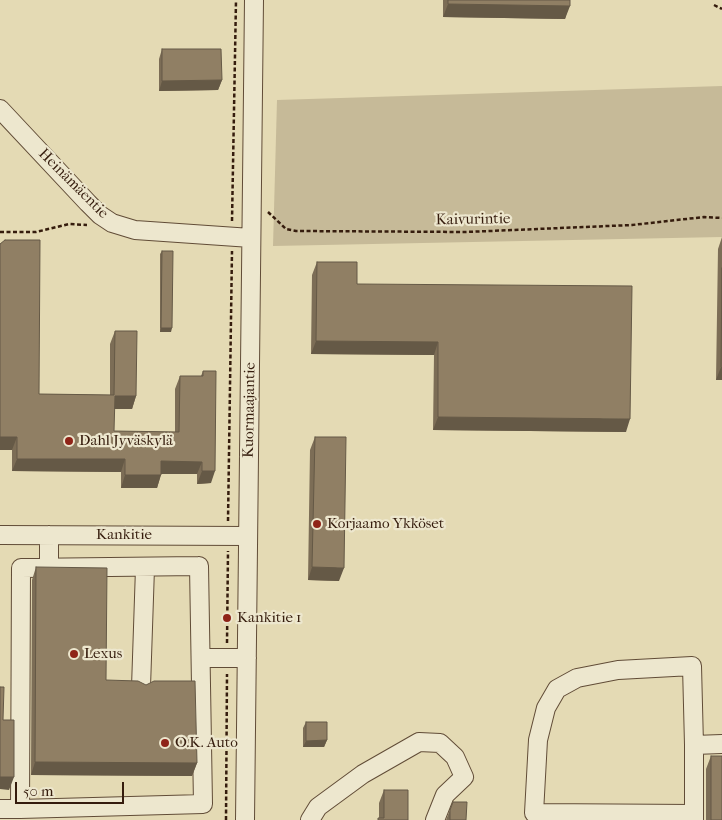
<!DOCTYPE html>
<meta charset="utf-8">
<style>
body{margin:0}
#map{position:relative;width:722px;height:820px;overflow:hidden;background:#e4dab4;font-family:"IM FELL French Canon",serif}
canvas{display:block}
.scale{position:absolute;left:15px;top:782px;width:109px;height:22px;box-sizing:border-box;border:2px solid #351c0d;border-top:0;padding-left:6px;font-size:15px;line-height:18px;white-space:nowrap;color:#351c0d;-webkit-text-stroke:4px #ede7ce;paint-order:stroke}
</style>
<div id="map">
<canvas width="722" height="820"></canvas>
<div class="scale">50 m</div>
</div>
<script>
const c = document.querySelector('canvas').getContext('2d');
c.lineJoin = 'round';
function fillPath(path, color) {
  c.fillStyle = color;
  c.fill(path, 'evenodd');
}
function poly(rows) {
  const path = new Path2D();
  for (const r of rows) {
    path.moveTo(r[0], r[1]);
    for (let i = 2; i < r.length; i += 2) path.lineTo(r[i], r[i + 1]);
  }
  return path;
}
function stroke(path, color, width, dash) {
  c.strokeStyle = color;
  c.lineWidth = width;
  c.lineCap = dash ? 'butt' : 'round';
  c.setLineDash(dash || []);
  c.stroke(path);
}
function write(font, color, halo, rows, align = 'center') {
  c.font = font + ' "IM FELL French Canon",serif';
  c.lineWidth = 4.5;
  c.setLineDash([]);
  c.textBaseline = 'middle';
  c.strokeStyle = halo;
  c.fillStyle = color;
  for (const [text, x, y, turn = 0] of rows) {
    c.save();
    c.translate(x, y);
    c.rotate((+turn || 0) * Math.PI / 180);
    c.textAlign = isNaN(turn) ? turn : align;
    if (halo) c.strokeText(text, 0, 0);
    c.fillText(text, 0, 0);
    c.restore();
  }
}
fillPath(poly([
 [722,86,722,237,273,246,277,100]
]), '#c6ba98');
const minor = poly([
 [0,109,88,203,100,215,112,223,135,230,251,238],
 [0,535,248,536],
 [199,566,203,804,20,809,21,568,199,566],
 [49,568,49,535],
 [201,658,247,658],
 [141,687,145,568],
 [694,745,692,666,618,670,577,678,557,689,546,708,538,740,534,813,694,814],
 [0,809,20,809],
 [245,820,254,0],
 [310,820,318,807,363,774,419,742,440,743,455,757,464,777,445,795,435,820],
 [694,820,694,745,722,744]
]);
stroke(minor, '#614c37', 20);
stroke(poly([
 [714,5,722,9],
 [268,212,286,229,296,231,466,232,632,225,704,217,722,218],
 [232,221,236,0],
 [0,232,36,232,69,224,87,225],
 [228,521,232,251],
 [227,643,228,551],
 [226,820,227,674]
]), '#351c0d', 2.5, [4, 2.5]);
stroke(minor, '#ede7ce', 18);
fillPath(poly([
 [443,0,570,0,565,19,443,17],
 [162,49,222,80,218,90,159,91,159,59],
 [722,237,722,380,716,380,718,249],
 [162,251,171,332,160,332,160,254],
 [317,262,357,284,626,432,433,430,434,355,311,354,312,275],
 [115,331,136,396,132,409,114,409,114,431,175,432,175,389,180,376,201,376,203,371,211,483,197,484,197,474,161,474,157,488,121,488,121,472,12,471,12,450,0,450,39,394,110,395,110,344],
 [315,437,339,581,308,580,310,450],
 [36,567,106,680,197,763,192,776,31,775,32,580],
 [306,722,327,740,324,747,303,747,303,728],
 [711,756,722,820,706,820,706,769],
 [384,790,408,820,378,820,379,818,379,803],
 [453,802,466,820,446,820]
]), '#7c6d56');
fillPath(poly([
 [448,4,570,6,565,19,443,17],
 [222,80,218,90,159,91,162,81],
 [161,328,172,328,171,332,160,332],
 [316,341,438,342,434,355,311,354],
 [721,367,722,368,722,380,716,380],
 [115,396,136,396,132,409,110,409],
 [438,417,630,419,626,432,433,430],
 [0,437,17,437,12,450,0,450],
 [17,459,125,459,121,472,12,471],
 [161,461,202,462,197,474,157,474],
 [202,471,215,471,211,483,197,484],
 [125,475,161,475,157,488,121,488],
 [312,567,344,568,339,581,308,580],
 [327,740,324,747,303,747,306,741],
 [35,762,197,763,192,776,31,775],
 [0,777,14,777,9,790,0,789]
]), '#655946');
const building = poly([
 [448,0,570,0,570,6,448,4,448,0],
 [162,49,221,49,222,80,162,81,162,49],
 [5,240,40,240,39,394,114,395,115,331,137,331,136,396,115,396,114,431,179,432,180,376,203,376,203,371,216,371,215,471,202,471,202,462,161,461,161,475,125,475,125,459,17,459,17,437,0,437,0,244,5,240],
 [162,251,173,251,172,328,161,328,162,251],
 [317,262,357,262,357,284,632,286,630,419,438,417,438,342,316,341,317,262],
 [722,268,722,368,721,367,722,268],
 [315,437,346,437,344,568,312,567,315,437],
 [36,567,107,568,106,680,138,681,146,685,154,681,195,681,197,763,35,762,36,567],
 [0,687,4,687,3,720,14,720,14,777,0,777,0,687],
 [306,722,327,722,327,740,306,741,306,722],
 [711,756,722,756,722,820,711,820,711,756],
 [384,790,408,790,408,820,378,820,378,818,384,818,384,790],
 [453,802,467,802,466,820,450,820,450,810,453,802]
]);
fillPath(building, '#907f64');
stroke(building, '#655946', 1);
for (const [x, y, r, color] of [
 [69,441,5,"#8f2418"],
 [317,524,5,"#8f2418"],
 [227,618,5,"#8f2418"],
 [74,654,5,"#8f2418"],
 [165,743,5,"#8f2418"]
]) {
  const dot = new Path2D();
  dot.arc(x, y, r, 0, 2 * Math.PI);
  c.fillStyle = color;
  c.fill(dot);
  stroke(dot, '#ede7ce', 2);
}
write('15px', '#351c0d', '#ede7ce', [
 ["Heinämäentie",73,184,45],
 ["Kaivurintie",473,220,-1],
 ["Kuormaajantie",250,410,-89],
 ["Kankitie",124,535]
]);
write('15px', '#351c0d', '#ede7ce', [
 ["Dahl Jyväskylä",79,441],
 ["Korjaamo Ykköset",327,524],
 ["Kankitie 1",237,618],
 ["Lexus",84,654],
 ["O.K. Auto",175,743]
], 'left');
</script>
